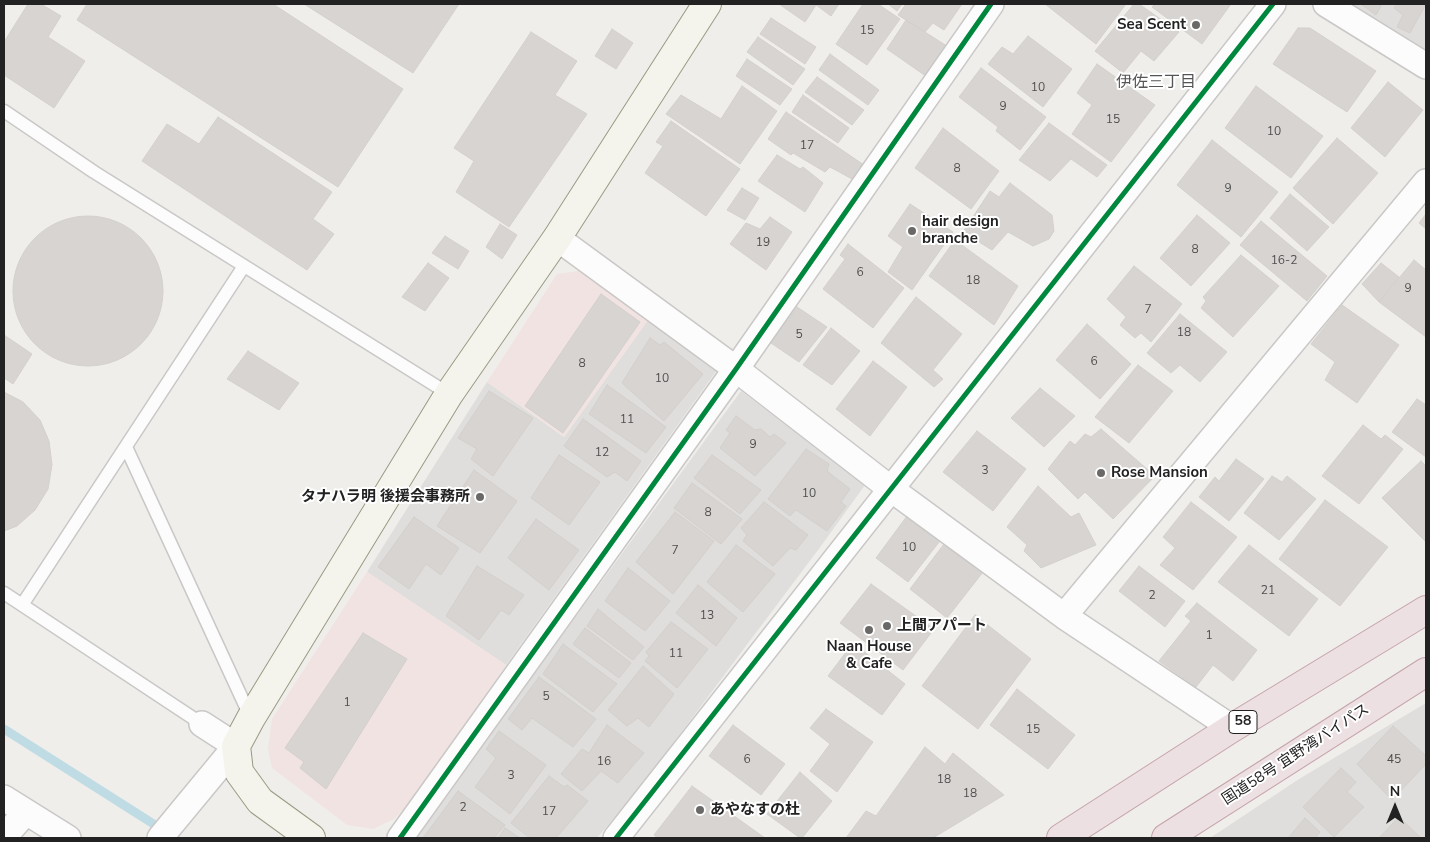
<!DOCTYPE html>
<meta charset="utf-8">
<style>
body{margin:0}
#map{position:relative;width:1430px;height:842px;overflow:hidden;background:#f0eeeb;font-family:"Nunito Sans",sans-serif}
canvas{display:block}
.frame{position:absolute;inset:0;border:5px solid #222;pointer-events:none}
.north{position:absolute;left:1370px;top:782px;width:50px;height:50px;-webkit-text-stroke:4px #fff;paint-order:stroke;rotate:0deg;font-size:14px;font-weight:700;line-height:20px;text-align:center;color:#222}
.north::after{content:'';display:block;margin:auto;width:18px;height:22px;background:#222;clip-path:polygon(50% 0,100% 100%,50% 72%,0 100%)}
</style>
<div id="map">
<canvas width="1430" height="842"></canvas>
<div class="frame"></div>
<div class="north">N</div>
</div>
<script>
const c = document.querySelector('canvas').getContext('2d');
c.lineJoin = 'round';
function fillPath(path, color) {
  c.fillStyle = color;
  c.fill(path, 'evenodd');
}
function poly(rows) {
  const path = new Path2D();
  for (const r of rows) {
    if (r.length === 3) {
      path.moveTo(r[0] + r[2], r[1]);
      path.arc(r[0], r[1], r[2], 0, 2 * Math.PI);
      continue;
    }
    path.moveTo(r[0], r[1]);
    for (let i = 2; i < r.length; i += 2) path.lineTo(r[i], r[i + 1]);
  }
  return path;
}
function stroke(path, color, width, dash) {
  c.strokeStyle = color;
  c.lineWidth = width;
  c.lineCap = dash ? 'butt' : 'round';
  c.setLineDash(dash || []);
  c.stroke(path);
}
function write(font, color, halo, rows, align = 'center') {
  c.font = font + ' "Nunito Sans","Noto Sans JP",sans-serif';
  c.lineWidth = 4;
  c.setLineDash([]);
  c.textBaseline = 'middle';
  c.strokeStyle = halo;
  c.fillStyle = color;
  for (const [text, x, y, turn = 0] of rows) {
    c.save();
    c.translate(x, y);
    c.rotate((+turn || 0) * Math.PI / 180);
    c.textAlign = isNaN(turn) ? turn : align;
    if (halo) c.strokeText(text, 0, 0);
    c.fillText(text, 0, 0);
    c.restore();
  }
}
fillPath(poly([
 [1350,4,1426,4,1426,50],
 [648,320,717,370,506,665,367,572,487,382,564,437],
 [741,391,865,485,821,546,641,786,597,838,414,838],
 [1426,703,1426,838,1210,838,1299,779]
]), '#dfdedc');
fillPath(poly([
 [579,271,648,320,564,437,487,382,557,274],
 [367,572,506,665,409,804,394,819,373,829,347,825,272,768,268,749,272,719]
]), '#f1e3e1');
stroke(poly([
 [4,729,163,830]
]), '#bfdbe3', 9);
const building = poly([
 [28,4,41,4,61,16,48,37,85,61,54,108,4,75,4,42,28,4],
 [87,4,273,4,403,89,338,187,77,20,87,4],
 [304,4,459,4,413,73,304,4],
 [779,4,839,4,831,16,816,5,805,22,779,4],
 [863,4,878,4,900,19,867,65,836,44,863,4],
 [888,4,902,4,897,11,888,4],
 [906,4,962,4,944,30,933,23,925,32,898,15,906,4],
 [1045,4,1126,4,1096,44,1045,4],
 [1134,4,1139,4,1179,32,1154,61,1141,51,1123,73,1095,51,1134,4],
 [1155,4,1231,4,1202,44,1152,7,1155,4],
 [1361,4,1382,4,1376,15,1361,4],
 [1397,4,1426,4,1410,33,1397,27,1403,15,1394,8,1397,4],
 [771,18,816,47,805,64,760,34,771,18],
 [906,20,950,48,930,79,887,49,906,20],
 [1298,28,1310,28,1376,71,1347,112,1273,64,1298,28],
 [612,29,633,43,616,69,595,56,612,29],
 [531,32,577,61,555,95,587,114,509,227,456,192,474,161,454,148,531,32],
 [1028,36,1072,69,1043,107,988,64,1002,47,1013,54,1028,36],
 [758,37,805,69,793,85,747,52,758,37],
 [830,54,879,90,868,105,819,70,830,54],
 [747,59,792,89,780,105,736,76,747,59],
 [1097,64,1155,105,1111,162,1072,134,1092,105,1077,93,1097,64],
 [981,68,1046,117,1020,150,996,131,998,127,959,97,981,68],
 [817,77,864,110,852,125,805,92,817,77],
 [1388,82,1423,110,1385,157,1351,128,1388,82],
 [742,86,777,111,740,164,666,114,681,95,721,119,742,86],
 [1256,86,1323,136,1291,178,1225,128,1256,86],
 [803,95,849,128,838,143,792,112,803,95],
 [786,112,864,165,854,180,830,167,825,172,793,153,791,155,768,139,786,112],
 [218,117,332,192,313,219,334,234,307,270,142,161,167,124,199,144,218,117],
 [671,121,740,169,706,216,645,173,663,146,656,142,671,121],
 [1049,123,1107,165,1097,177,1071,159,1050,181,1019,160,1049,123],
 [943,128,999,171,971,209,915,168,943,128],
 [1337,138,1378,173,1333,224,1293,188,1337,138],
 [1212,140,1278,192,1241,237,1177,185,1212,140],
 [777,155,800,169,803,167,823,183,805,212,758,181,777,155],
 [1010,183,1052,215,1054,231,1049,239,1033,246,1008,232,992,250,963,232,990,191,999,197,1010,183],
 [742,188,759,198,745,220,727,210,742,188],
 [1290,194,1329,227,1307,251,1270,218,1290,194],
 [910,204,953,232,912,290,888,272,903,247,888,236,910,204],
 [1426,214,1426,229,1419,223,1426,214],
 [1197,215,1230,243,1191,286,1160,258,1197,215],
 [88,291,75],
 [770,217,792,232,766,270,730,244,746,223,760,229,770,217],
 [1261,221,1327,276,1307,301,1240,245,1261,221],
 [500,224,517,235,502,259,486,247,500,224],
 [445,236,469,251,458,269,432,253,445,236],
 [955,240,1018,286,994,325,929,276,955,240],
 [848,244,904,288,873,328,823,289,845,259,840,255,848,244],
 [1241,255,1279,286,1233,337,1201,308,1206,301,1203,297,1241,255],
 [1414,260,1426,270,1426,337,1379,302,1414,260],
 [428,263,449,278,425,311,402,297,428,263],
 [1381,263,1399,277,1379,302,1362,284,1381,263],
 [1134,266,1182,304,1151,342,1141,333,1135,338,1120,325,1126,317,1107,299,1134,266],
 [601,294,640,322,563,433,525,406,601,294],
 [916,297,962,334,933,370,943,379,934,387,881,343,916,297],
 [1342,305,1399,345,1357,403,1325,380,1335,362,1311,344,1342,305],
 [797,307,827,327,799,362,771,343,797,307],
 [1180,314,1227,352,1200,382,1180,365,1171,373,1147,353,1180,314],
 [1087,324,1131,364,1100,399,1056,360,1087,324],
 [831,328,860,351,832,385,803,365,831,328],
 [4,335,32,354,13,384,4,378,4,335],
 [650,338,660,345,664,342,703,374,664,421,622,383,650,338],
 [248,351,299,383,279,410,227,379,248,351],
 [873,361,907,387,870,436,836,409,873,361],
 [1138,365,1173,391,1129,443,1095,417,1138,365],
 [607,385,666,427,646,453,589,414,607,385],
 [1040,388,1075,416,1044,447,1011,418,1040,388],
 [489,391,533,418,493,476,471,459,477,449,458,438,489,391],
 [4,392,23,402,40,420,49,441,52,465,48,489,35,510,17,526,4,531,4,392],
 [1417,399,1426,405,1426,457,1392,432,1417,399],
 [736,416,755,430,761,429,770,437,774,434,786,443,755,476,720,448,730,433,726,430,736,416],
 [583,419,641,461,627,481,615,472,607,477,564,446,583,419],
 [1363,425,1381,439,1385,435,1403,449,1359,504,1322,476,1363,425],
 [1101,429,1155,476,1113,519,1085,492,1078,499,1048,469,1070,441,1075,445,1085,434,1091,437,1101,429],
 [977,431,1026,469,993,511,943,472,977,431],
 [806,449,829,464,827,471,850,489,841,502,846,506,827,531,796,510,790,516,768,499,806,449],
 [559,455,600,482,569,525,531,498,559,455],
 [712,455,761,490,740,514,694,478,712,455],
 [1236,459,1264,479,1229,521,1199,497,1215,477,1219,481,1236,459],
 [1421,461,1426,466,1426,542,1382,498,1421,461],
 [474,470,517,501,480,553,437,526,474,470],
 [1272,476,1282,482,1287,476,1316,499,1279,540,1244,513,1272,476],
 [692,483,742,519,721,544,674,508,692,483],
 [1038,486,1071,517,1079,513,1096,545,1041,568,1024,551,1027,545,1007,527,1038,486],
 [1325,500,1388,547,1340,606,1279,559,1325,500],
 [764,502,808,535,796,550,790,548,773,566,743,541,747,535,741,528,764,502],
 [1191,502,1237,537,1193,590,1160,565,1175,548,1163,537,1191,502],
 [675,512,714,541,673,594,636,562,675,512],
 [910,512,943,537,908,582,876,558,910,512],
 [414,517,459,548,441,575,426,564,409,589,378,567,414,517],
 [536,519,579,550,549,590,508,558,536,519],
 [944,544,983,572,947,618,910,589,944,544],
 [736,545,775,574,743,612,707,582,736,545],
 [1249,545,1318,599,1289,636,1218,582,1249,545],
 [477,566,524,595,509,615,501,610,479,640,446,616,477,566],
 [1139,566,1185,601,1165,627,1119,591,1139,566],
 [628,568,670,601,645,631,605,601,628,568],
 [871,584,934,629,903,670,840,623,871,584],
 [698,585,737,618,716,646,676,613,698,585],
 [1197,603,1257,650,1233,681,1213,665,1196,687,1159,661,1191,621,1185,616,1197,603],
 [598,609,644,647,633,660,587,626,598,609],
 [975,615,1031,659,978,729,922,686,975,615],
 [671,622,708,649,677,688,645,661,649,656,646,652,671,622],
 [585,628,631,663,619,678,573,644,585,628],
 [363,633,407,659,326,789,300,768,304,762,285,748,363,633],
 [853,643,905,684,882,715,828,676,853,643],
 [563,644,617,684,593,712,543,674,563,644],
 [643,666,674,694,649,727,638,718,627,726,608,710,643,666],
 [539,677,596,719,573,747,532,718,522,730,508,719,539,677],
 [1017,689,1075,735,1048,769,990,725,1017,689],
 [826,709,873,742,837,792,810,771,830,744,810,728,826,709],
 [607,725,644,753,618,783,601,771,582,791,561,774,582,749,589,753,607,725],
 [733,725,785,764,761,795,709,756,733,725],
 [1393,726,1426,756,1426,764,1392,800,1357,764,1393,726],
 [499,731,546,765,510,814,475,787,496,758,486,749,499,731],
 [925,747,945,764,953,753,1004,795,933,838,846,838,866,811,876,816,925,747],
 [1341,768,1356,782,1347,792,1364,807,1334,837,1303,807,1341,768],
 [800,772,832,801,802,838,800,838,767,814,800,772],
 [549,776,564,787,567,785,588,801,556,838,530,838,511,823,549,776],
 [692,786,765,838,658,838,654,835,692,786],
 [458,791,505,825,494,838,423,838,458,791],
 [1399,817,1421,838,1379,838,1399,817],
 [1305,818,1320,832,1315,838,1288,838,1305,818],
 [505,828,520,838,498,838,505,828]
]);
fillPath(building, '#d7d4d2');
stroke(building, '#d3d0cc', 1);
const lane = poly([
 [4,111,94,172,449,394],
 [126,447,251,718],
 [4,593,202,724],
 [22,605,244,266]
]);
const street = poly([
 [1326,4,1426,66],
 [557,238,736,369,891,489,1064,616,1232,728],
 [1064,616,1426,182],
 [4,798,68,838],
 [4,837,26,812],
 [160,838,236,746,202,724],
 [400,838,736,369,991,4],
 [616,838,1273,4]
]);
const secondary = poly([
 [311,838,260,801,239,772,236,746,251,718,449,394,557,238,707,4]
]);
const highway = poly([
 [1061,838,1232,728,1426,610],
 [1166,838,1426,672]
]);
stroke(lane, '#c9c8c7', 15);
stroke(street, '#c9c8c7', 28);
stroke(secondary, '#999a82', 30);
stroke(highway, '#c5a2ac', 30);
stroke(lane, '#fdfcfc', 12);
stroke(street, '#fdfcfc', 25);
stroke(secondary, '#f4f4ed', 28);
stroke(highway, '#ece0e2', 28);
stroke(poly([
 [400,838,736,369,991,4],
 [616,838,1273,4]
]), '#00873e', 5);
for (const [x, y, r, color] of [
 [1196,25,5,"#6a6968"],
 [912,231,5,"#6a6968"],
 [1101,473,5,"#6a6968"],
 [480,497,5,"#6a6968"],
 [887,626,5,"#6a6968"],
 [869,630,5,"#6a6968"],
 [700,810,5,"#6a6968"]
]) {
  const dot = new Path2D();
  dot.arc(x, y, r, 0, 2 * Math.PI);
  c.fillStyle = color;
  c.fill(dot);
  stroke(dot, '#fff', 2);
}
write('12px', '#4f4e4e', null, [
 ["15",867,31],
 ["10",1038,88],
 ["9",1003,107],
 ["15",1113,120],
 ["10",1274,132],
 ["17",807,146],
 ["8",957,169],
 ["9",1228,189],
 ["19",763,243],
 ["8",1195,250],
 ["16-2",1284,261],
 ["6",860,273],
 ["18",973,281],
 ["9",1408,289],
 ["7",1148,310],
 ["18",1184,333],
 ["5",799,335],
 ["6",1094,362],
 ["8",582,364],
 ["10",662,379],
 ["11",627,420],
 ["9",753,445],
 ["12",602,453],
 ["3",985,471],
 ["10",809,494],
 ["8",708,513],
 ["10",909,548],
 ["7",675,551],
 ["21",1268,591],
 ["2",1152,596],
 ["13",707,616],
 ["1",1209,636],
 ["11",676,654],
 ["5",546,697],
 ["1",347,703],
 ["15",1033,730],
 ["6",747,760],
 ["45",1394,760],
 ["16",604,762],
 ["3",511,776],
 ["18",944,780],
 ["18",970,794],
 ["2",463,808],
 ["17",549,812]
]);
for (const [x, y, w] of [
 [1243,722,28]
]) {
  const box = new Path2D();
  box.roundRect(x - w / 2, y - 11.5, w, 23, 4);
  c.fillStyle = '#fff';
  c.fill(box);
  stroke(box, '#222', 1);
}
write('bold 14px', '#222', null, [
 ["58",1243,722]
]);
write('bold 15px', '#222', '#fff', [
 ["Sea Scent",1186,25,"right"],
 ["hair design",922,222],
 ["branche",922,239],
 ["Rose Mansion",1111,473],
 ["タナハラ明 後援会事務所",470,497,"right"],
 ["上間アパート",897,626],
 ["Naan House",869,647,"center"],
 ["& Cafe",869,664,"center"],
 ["あやなすの杜",710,810]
], 'left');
write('15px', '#222', '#fff', [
 ["国道58号 宜野湾バイパス",1296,755,-33]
]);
write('16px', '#555', '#fff', [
 ["伊佐三丁目",1156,83]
]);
</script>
